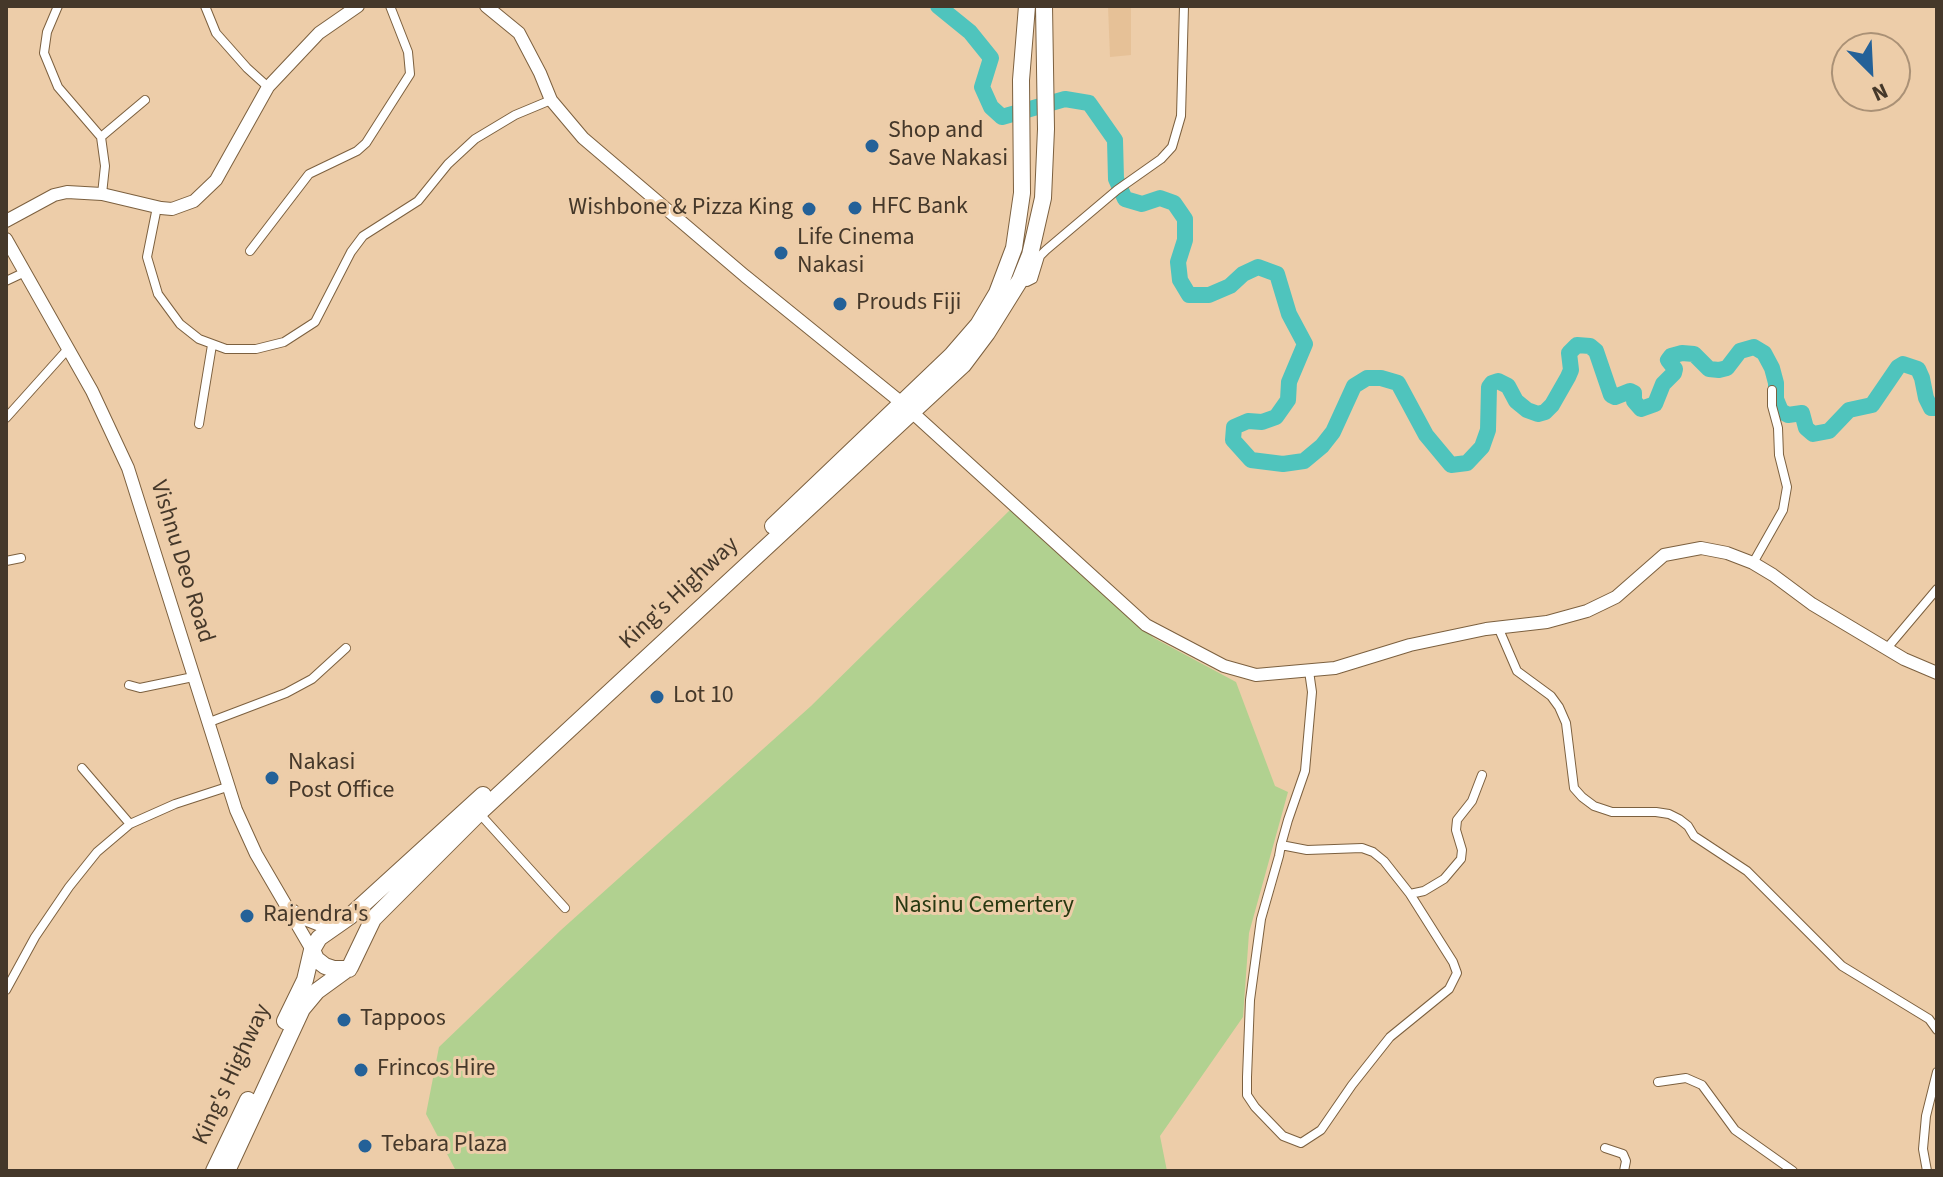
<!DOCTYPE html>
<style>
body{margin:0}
#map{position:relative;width:1943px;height:1177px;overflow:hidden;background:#edcda9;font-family:"Source Sans 3",sans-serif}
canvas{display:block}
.frame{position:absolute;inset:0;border:8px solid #45382a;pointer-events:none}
.north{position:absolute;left:1831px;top:32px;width:80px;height:80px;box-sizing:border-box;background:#edcda9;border:2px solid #aa9176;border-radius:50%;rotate:156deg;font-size:22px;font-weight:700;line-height:32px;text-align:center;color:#45382a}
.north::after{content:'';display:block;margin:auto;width:28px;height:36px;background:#246198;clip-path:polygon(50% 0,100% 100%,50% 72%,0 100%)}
</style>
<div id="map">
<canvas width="1943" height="1177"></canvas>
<div class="frame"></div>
<div class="north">N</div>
</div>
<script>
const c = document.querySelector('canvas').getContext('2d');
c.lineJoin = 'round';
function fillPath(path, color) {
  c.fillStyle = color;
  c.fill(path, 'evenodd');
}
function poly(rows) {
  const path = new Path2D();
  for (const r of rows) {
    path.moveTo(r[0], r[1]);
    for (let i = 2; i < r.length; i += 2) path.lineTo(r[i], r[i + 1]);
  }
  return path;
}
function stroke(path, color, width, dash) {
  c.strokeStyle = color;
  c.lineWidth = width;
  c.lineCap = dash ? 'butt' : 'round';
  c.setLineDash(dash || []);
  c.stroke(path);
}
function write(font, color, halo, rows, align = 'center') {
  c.font = font + ' "Source Sans 3",sans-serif';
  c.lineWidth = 6;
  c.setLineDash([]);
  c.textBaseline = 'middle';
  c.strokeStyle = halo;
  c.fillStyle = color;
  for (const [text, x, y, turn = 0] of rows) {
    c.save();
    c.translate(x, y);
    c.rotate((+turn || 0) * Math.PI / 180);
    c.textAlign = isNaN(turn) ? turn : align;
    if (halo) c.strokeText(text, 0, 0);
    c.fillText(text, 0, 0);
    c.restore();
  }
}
fillPath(poly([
 [1108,6,1131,6,1131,55,1110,57]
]), '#e6c197');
fillPath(poly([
 [1011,509,1154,638,1236,682,1275,786,1288,792,1249,933,1243,1017,1160,1136,1167,1171,456,1171,426,1114,439,1047,561,930,811,706]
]), '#b1d190');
stroke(poly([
 [938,6,970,32,991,58,982,87,991,107,1002,117,1065,99,1089,103,1115,140,1116,179,1125,199,1142,204,1160,198,1174,203,1185,219,1185,240,1178,262,1180,280,1189,295,1209,295,1230,286,1243,274,1258,267,1277,274,1289,314,1305,344,1289,382,1288,400,1276,417,1262,422,1248,421,1234,427,1233,440,1251,460,1283,464,1304,461,1322,446,1333,432,1354,386,1367,378,1381,378,1398,383,1426,435,1451,465,1467,463,1482,447,1488,430,1489,387,1492,383,1498,381,1508,386,1516,401,1527,410,1538,414,1545,412,1552,405,1568,377,1571,370,1569,353,1577,345,1590,346,1596,351,1611,395,1615,397,1630,391,1634,393,1634,401,1641,409,1655,404,1663,384,1674,373,1675,369,1668,360,1671,356,1682,353,1694,354,1709,369,1719,370,1727,368,1740,351,1754,347,1764,353,1772,368,1776,383,1776,399,1781,411,1788,415,1802,413,1806,428,1813,434,1829,431,1849,410,1872,405,1898,367,1903,364,1918,369,1922,378,1926,398,1931,408,1937,408]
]), '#4fc4bd', 16);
const street = poly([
 [58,6,47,32,44,53,58,87,101,137,105,166,102,194],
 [205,6,216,33,247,68,268,87],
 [101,137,145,100],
 [157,207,147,257,158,294,180,324,199,339,226,349,256,349,284,342,315,322,351,252,363,236,418,201,448,164,475,139,515,115,551,100],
 [250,251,309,174,357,151,366,143,410,74,408,52,390,6],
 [1020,280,1027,282,1033,279,1040,256,1046,250,1117,190,1161,159,1172,147,1181,116,1184,6],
 [6,281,23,273],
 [6,418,67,350],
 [199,424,212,345],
 [6,561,21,558],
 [1753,563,1783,510,1787,487,1779,455,1778,428,1772,406,1772,390],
 [1498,627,1517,671,1551,696,1559,707,1566,723,1574,788,1582,797,1594,806,1612,812,1656,812,1669,814,1679,819,1688,826,1694,836,1747,871,1842,966,1929,1019,1937,1030],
 [1888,647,1937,589],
 [129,685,140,688,193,677],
 [207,723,286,693,312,679,346,648],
 [82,768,130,824],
 [479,813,565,908],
 [1281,845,1307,850,1362,848,1373,852,1384,861,1410,894,1453,962,1457,973,1449,989,1390,1037,1352,1085,1321,1130,1301,1143,1283,1136,1255,1107,1247,1095,1247,1077,1250,1000,1261,919,1279,856,1281,845,1288,820,1305,771,1312,692,1309,671],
 [1410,894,1424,891,1444,879,1461,859,1462,850,1456,830,1457,820,1472,801,1482,775],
 [6,990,35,937,69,887,97,852,130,824,175,804,227,787],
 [1658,1082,1686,1078,1702,1085,1735,1130,1793,1171],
 [1605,1148,1623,1154,1626,1161,1624,1171],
 [1927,1171,1923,1149,1926,1116,1937,1072]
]);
const secondary = poly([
 [486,6,519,33,540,73,551,100,583,138,745,276,903,404,1146,625,1224,666,1256,675,1335,668,1410,645,1486,629,1547,622,1587,611,1616,597,1664,555,1701,548,1727,553,1753,563,1773,575,1812,604,1904,659,1937,673],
 [6,221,54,195,67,192,102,194,161,208,172,209,194,201,216,180,268,87,319,33,358,6],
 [6,239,92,391,128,468,236,810,256,854,312,950],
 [292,910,307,920,330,929]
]);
const highway = poly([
 [773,526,952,355,978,325,997,293,1014,248,1022,193,1021,80,1027,6],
 [312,950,316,959,325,966,334,969,349,969],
 [285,1021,305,980,312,950,319,938,349,917,483,795],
 [214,1171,248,1100],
 [227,1171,302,1009,317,991,350,967,373,919,479,813,963,365,987,333,1020,280,1030,255,1043,198,1046,129,1044,6]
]);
stroke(street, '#7c603f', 10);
stroke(secondary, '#7c603f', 14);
stroke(highway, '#7c603f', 18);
stroke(street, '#fff', 8);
stroke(secondary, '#fff', 12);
stroke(highway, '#fff', 16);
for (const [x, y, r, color] of [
 [872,146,8,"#246198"],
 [855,208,8,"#246198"],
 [809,209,8,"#246198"],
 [781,253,8,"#246198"],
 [840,304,8,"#246198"],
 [657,697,8,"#246198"],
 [272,778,8,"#246198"],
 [247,916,8,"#246198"],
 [344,1020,8,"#246198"],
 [361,1070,8,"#246198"],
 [365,1146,8,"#246198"]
]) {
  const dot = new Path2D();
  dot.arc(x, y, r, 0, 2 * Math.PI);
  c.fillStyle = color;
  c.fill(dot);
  stroke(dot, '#edcda9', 3);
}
write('24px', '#45382a', '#edcda9', [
 ["Shop and",888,132],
 ["Save Nakasi",888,160],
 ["HFC Bank",871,208],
 ["Wishbone & Pizza King",793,209,"right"],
 ["Life Cinema",797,239],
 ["Nakasi",797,267],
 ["Prouds Fiji",856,304],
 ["Lot 10",673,697],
 ["Nakasi",288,764],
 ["Post Office",288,792],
 ["Rajendra's",263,916],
 ["Tappoos",360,1020],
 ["Frincos Hire",377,1070],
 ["Tebara Plaza",381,1146]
], 'left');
write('24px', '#45382a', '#edcda9', [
 ["Vishnu Deo Road",181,562,73],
 ["King's Highway",680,594,-43],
 ["King's Highway",233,1075,-65]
]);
write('24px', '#273811', '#edcda9', [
 ["Nasinu Cemertery",984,907]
]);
</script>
